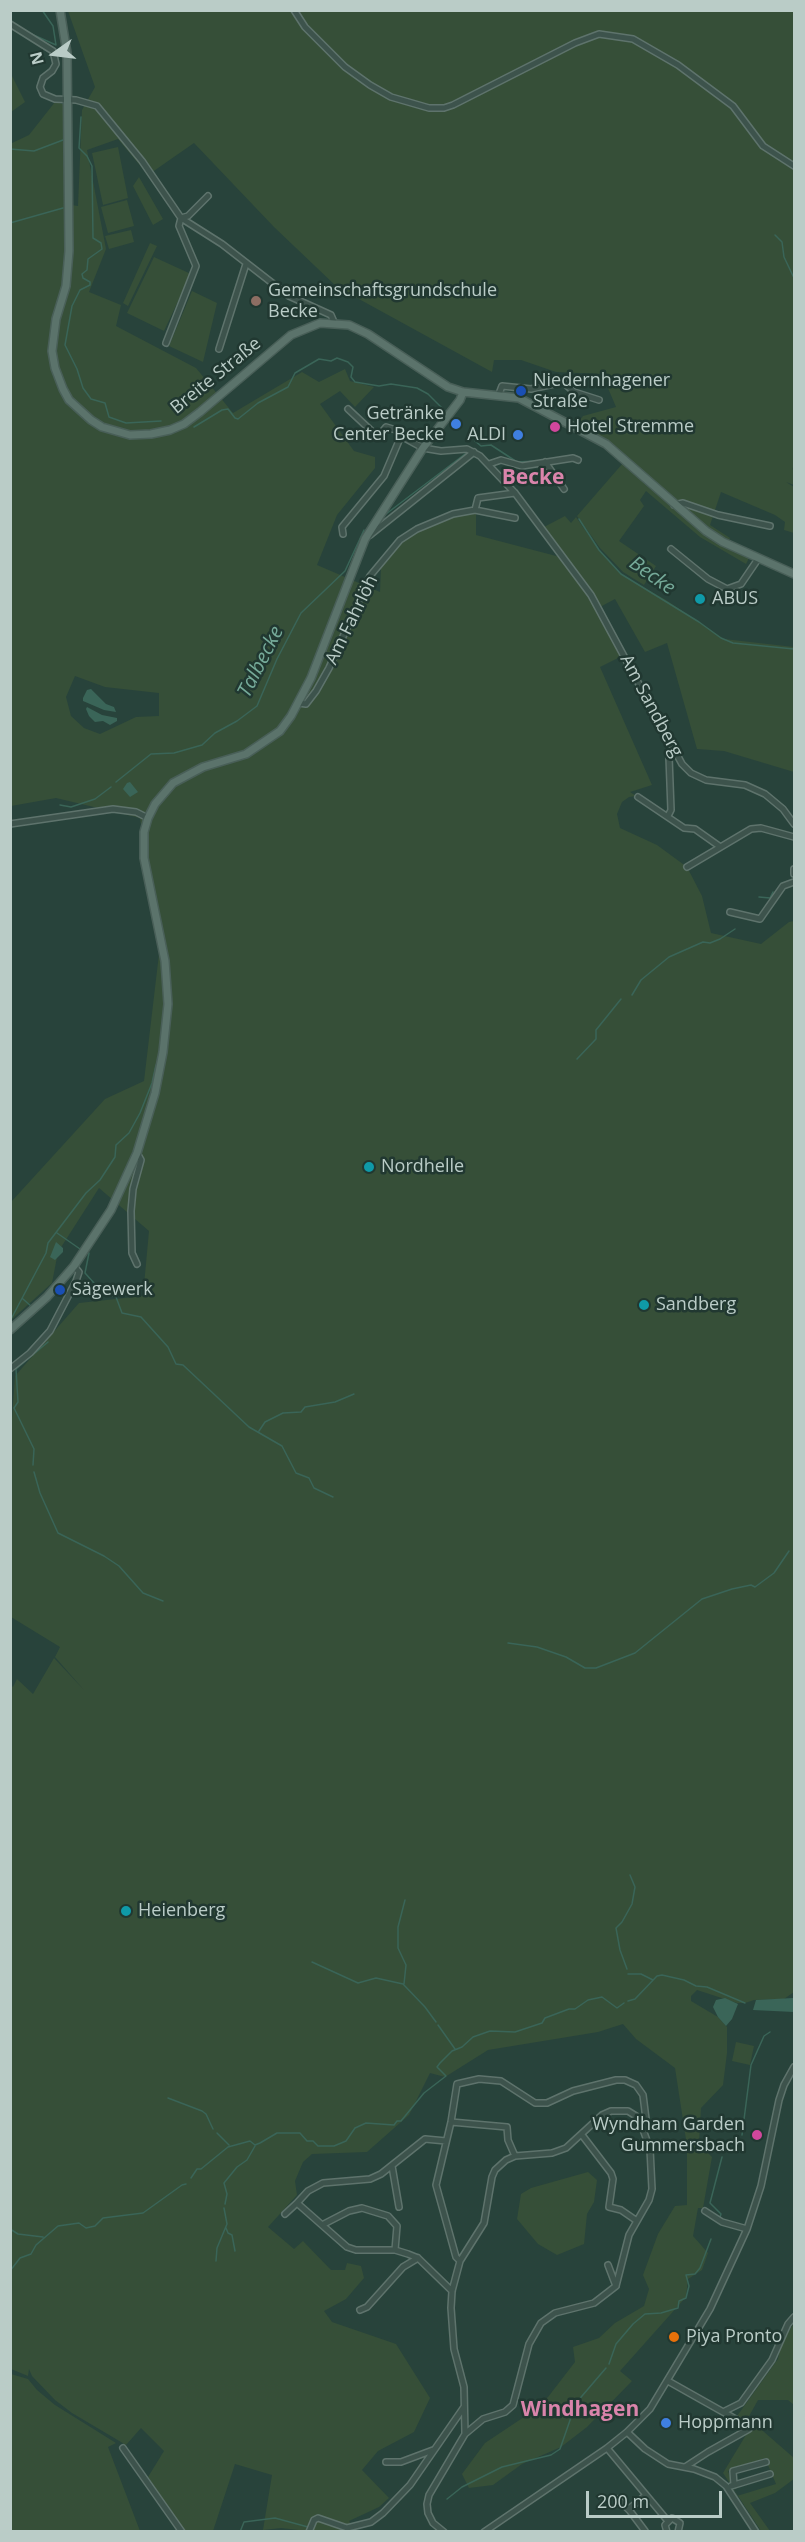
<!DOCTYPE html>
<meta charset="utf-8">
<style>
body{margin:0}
#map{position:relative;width:805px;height:2542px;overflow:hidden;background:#28433b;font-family:"Open Sans",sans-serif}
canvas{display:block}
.frame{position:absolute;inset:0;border:12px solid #baccc7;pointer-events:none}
.north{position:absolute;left:24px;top:24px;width:60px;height:60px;-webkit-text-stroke:4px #213831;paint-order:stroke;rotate:256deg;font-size:16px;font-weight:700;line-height:24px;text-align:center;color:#baccc7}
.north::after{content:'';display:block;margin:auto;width:21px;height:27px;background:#baccc7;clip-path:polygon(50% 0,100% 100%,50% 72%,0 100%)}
.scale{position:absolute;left:586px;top:2491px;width:136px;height:27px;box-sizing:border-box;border:3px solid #baccc7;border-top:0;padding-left:8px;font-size:18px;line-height:21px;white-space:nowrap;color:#baccc7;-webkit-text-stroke:4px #213831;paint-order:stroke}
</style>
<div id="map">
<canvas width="805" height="2542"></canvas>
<div class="frame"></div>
<div class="north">N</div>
<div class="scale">200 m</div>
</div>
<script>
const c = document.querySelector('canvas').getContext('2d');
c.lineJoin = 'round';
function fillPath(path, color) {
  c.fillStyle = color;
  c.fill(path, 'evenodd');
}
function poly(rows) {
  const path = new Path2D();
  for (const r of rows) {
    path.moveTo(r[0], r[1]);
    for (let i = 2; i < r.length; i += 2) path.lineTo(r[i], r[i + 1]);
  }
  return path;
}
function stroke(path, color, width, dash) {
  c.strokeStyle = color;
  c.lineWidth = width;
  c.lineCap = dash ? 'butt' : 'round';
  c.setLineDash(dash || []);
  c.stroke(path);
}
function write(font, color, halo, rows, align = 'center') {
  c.font = font + ' "Open Sans",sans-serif';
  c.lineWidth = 5;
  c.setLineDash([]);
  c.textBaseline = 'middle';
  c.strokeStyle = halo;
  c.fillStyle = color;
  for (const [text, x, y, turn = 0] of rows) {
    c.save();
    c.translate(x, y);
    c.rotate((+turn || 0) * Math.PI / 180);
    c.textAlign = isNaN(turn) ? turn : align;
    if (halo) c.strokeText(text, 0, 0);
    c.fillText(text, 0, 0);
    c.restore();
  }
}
fillPath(poly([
 [68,11,794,11,794,465,792,470,794,467,794,485,786,482,794,487,794,533,784,530,785,522,775,515,721,492,710,525,730,538,729,540,708,528,609,442,577,424,583,416,616,407,602,374,556,372,521,360,494,360,492,372,337,287,274,227,194,143,148,175,118,139,87,150,106,249,89,292,121,305,116,326,196,368,233,413,302,372,319,382,345,369,350,381,374,387,355,407,340,391,320,404,354,451,375,457,375,468,337,515,317,565,380,592,381,567,408,535,439,519,476,511,476,535,560,557,589,597,622,656,600,667,652,785,630,792,636,796,629,797,622,802,617,814,620,828,657,845,687,867,702,896,711,933,761,944,789,922,794,921,794,1992,784,1999,754,2000,745,2003,737,2003,697,1990,691,1996,691,2001,718,2017,727,2027,727,2053,723,2085,701,2108,699,2144,712,2157,703,2208,698,2208,693,2236,708,2253,702,2270,688,2279,686,2297,620,2371,632,2381,587,2427,561,2447,522,2464,493,2485,469,2488,462,2474,485,2443,524,2417,548,2397,575,2362,573,2347,599,2338,615,2323,644,2306,649,2289,643,2275,658,2234,675,2206,687,2205,687,2146,675,2068,636,2039,623,2024,598,2032,488,2050,445,2077,430,2073,409,2115,367,2152,312,2154,303,2162,295,2181,297,2195,268,2227,294,2249,303,2241,331,2270,345,2270,347,2263,361,2266,364,2278,346,2299,324,2311,332,2322,396,2344,430,2398,414,2432,378,2451,362,2470,389,2498,379,2507,349,2521,356,2531,307,2531,281,2528,263,2530,272,2475,235,2464,213,2531,184,2531,148,2477,164,2451,141,2428,126,2445,72,2413,55,2400,32,2376,29,2369,28,2376,11,2369,11,1685,13,1687,17,1679,33,1694,54,1658,84,1690,55,1657,60,1647,11,1617,10,1447,15,1376,79,1303,143,1296,149,1231,99,1188,58,1252,52,1283,11,1320,11,1202,105,1099,144,1081,159,954,140,818,56,798,11,806,10,137,12,143,29,135,55,102,63,104,65,204,78,206,82,110,95,87],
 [75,676,105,687,159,693,159,716,136,717,100,734,84,728,71,716,66,697],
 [10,72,25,102,11,112,10,112],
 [118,147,128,198,103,205,92,153],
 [139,177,163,219,153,225,133,186],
 [127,200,134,226,108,233,101,207],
 [131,230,134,242,109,249,105,236],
 [150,243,157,246,128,306,123,303],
 [154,257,191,274,164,331,127,313],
 [192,291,217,303,203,362,169,346],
 [623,463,648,487,705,534,749,558,746,564,700,537,646,491,640,500,644,506,619,541,656,566,644,585,623,572,600,548,577,516],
 [565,516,571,523,576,517,599,550,622,575,666,600,724,639,794,647,794,772,724,751,697,749,667,643,645,652,615,599,600,607,594,594,544,527],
 [736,2042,754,2046,750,2065,732,2061],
 [588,2172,597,2180,594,2202,587,2214,584,2244,557,2255,538,2244,517,2219,521,2194,531,2188],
 [794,2323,794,2405,788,2400,758,2400,748,2418,794,2458,794,2479,775,2493,750,2503,770,2531,761,2531,723,2473,752,2425,737,2416,778,2359,781,2344],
 [765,2458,776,2484,737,2496,728,2471],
 [11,2374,28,2379,37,2390,55,2405,116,2443,108,2447,140,2531,11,2531]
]), '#364f38');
fillPath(poly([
 [91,689,106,704,114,707,116,712,104,710,83,701,83,698,87,690],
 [87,707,102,715,117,718,117,721,110,725,103,721,95,722,89,716,86,709],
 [130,782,138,792,130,797,123,789,127,783],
 [56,1242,63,1248,63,1252,55,1260,50,1257],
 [725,1998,738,2004,732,2019,726,2026,718,2017,713,2007,716,2000],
 [793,1998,794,2012,753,2010,756,2000]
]), '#3a6558');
stroke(poly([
 [29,33,56,45,53,26,42,10],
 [81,117,79,148,87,156,92,166,93,238,101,243,102,249,88,259,87,270,82,274,83,278,90,282,90,285,80,290,72,306,65,345,77,369,83,388,91,399,105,403,109,417,126,423,161,421],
 [10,149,34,151,63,140],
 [10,223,63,208],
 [775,235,782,242,784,257,794,278],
 [194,427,222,410,228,409,235,418,238,419,258,403,288,387,295,373,319,359,331,361,337,358,348,362,353,367,351,377,355,382,379,386,391,384,417,388,428,394,445,411],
 [475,441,481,446,491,445,517,462,536,461],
 [386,514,465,454],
 [579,519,599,550,621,574,699,622,721,638,733,643,794,649],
 [116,782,151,754,174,753,202,745,215,733,237,721,257,706,277,659,301,613,345,571,364,530],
 [60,805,71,807,95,799,111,787],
 [759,897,770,898,773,892],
 [632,995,641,980,669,957,703,942,710,943,720,939,735,929],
 [577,1059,596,1039,596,1030,621,999],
 [57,1233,80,1249],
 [89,1253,85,1273,102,1292,116,1297,122,1313,141,1317,168,1347,176,1364,183,1365,249,1427,282,1446,296,1473,309,1478,314,1488,333,1497],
 [23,1299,31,1306],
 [10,1321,46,1253,48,1243,86,1193,100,1180,115,1157,116,1145,129,1133,140,1113,152,1083,156,1065],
 [259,1431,265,1422,283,1413,301,1412,305,1407,335,1402,354,1394],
 [33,1465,34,1449,14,1408,18,1402,16,1369,48,1342],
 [34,1472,40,1493,58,1533,104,1556,119,1566,143,1593,163,1601],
 [508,1643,537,1647,566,1657,585,1668,596,1668,635,1653,702,1599,732,1589,751,1585,755,1587,774,1573,789,1551],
 [312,1962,358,1983,376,1978,403,1984,425,2007,436,2022],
 [627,1969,620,1950,616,1928,622,1922,632,1904,635,1887,630,1875],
 [628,1974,641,1974,653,1980],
 [404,1984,406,1965,398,1948,398,1927,405,1900],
 [628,2001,635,1999,657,1976,662,1975,684,1980,696,1986,707,1987,745,2003],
 [438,2025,455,2049],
 [168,2098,202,2111,206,2114,213,2129],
 [217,2133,229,2145],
 [742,2135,751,2065,764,2036,770,2032],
 [740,2151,743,2145],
 [191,2178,197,2169,201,2169,228,2147,250,2141,255,2145,260,2143,277,2133,300,2133,307,2141,313,2141,318,2146,334,2146,346,2141,355,2128,366,2123,394,2125,397,2121,401,2121,424,2093,446,2076,437,2067,440,2063,452,2051,462,2047,473,2037,490,2031,515,2032,542,2023,545,2018,569,2009,575,2009,588,2000,602,1997,617,2008,624,2003],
 [225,2204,227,2194,224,2183,237,2167,247,2160,255,2146],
 [720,2217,721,2214,710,2203,722,2157],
 [226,2228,228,2233,232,2235,235,2251],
 [10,2229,18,2234,43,2237],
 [216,2261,217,2248,227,2224,224,2208],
 [10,2271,20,2258,31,2254,36,2245,58,2226,79,2223,86,2228,95,2226,103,2218,143,2213,182,2185,186,2184],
 [609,2364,616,2344,633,2324,645,2314,661,2313,678,2308,679,2301,686,2298,689,2286,686,2275,695,2274,700,2268,711,2239],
 [447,2499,462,2487,502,2467,551,2455,560,2449,576,2403,606,2368],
 [240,2532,244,2522,275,2518,308,2527]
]), '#3a6558', 1.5);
const minor = poly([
 [294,10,305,27,345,67,370,85,391,97,429,108,444,108,453,105,575,43,599,34,633,39,678,65,733,106,763,146,794,166],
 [10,24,53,51,56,64,52,71,43,78,40,87,43,94,55,99,76,100,97,106,142,161,181,218,222,244,289,296,331,315,334,322],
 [166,343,196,266,179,226,181,218,188,216,208,196],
 [219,349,246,264],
 [499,394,502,386,531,389,563,382,574,392,599,400],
 [348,409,378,437,386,427,396,430,401,436,423,448,441,451,467,449,480,456,515,493,591,595,682,764,691,773,706,780,745,785,765,794,783,809,794,824],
 [545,462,564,489],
 [489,464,501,460,522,466,573,458,578,460],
 [674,505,683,503,718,515,770,526],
 [475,510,478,498,515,493],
 [343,534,342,527,384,476,401,436],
 [370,535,474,452],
 [671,549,708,579,727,589,741,584,758,559],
 [299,703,306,704,316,691,329,668,370,576,400,540,417,529,453,514,475,510,515,518],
 [638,797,684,828,695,829,719,846],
 [668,816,671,810,669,757,675,752],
 [10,824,113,809,136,812,148,818],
 [687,867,751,829,761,828,794,837],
 [794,869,794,874],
 [730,912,760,919,783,886,794,882],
 [137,1264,132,1253,131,1211,133,1189,141,1160,137,1153],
 [10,1369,30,1353,50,1331,76,1281,79,1272,74,1266],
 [451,2122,507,2127,508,2140,515,2156],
 [582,2135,611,2173,613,2179,609,2207,621,2210,637,2221],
 [392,2166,399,2207],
 [297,2203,308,2191,323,2183,370,2179,381,2174,425,2139,446,2141],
 [705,2211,722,2222,747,2229],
 [285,2214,297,2203,347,2247,356,2250,395,2250,408,2254,418,2258,452,2291],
 [322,2225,349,2211,362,2208,388,2216,397,2226,395,2250],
 [460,2261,484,2223,492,2177,495,2170,506,2160,515,2156,552,2153,566,2148,602,2115,611,2111,628,2111,636,2116,641,2124,650,2149,652,2189,649,2200,629,2235,616,2286,594,2303,555,2313,541,2323,529,2344,513,2405,505,2412,483,2419,465,2434],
 [608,2265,616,2286],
 [360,2310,367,2307,403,2267,418,2258],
 [668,2381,748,2426,749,2429,708,2452,685,2467],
 [725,2411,741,2403,772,2360,788,2324,794,2317],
 [627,2432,645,2449,668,2464,694,2469,715,2477,726,2486,756,2532],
 [123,2448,182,2532],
 [607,2448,667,2520],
 [386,2462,401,2462,433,2450],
 [734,2485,733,2471,766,2462],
 [731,2486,770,2474],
 [618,2499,630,2511],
 [645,2531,630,2511,630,2508,646,2495],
 [309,2532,314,2520,318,2518,347,2528,371,2522,383,2513,410,2485,464,2407],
 [444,2532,433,2523,428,2513,427,2504,429,2495,465,2434,464,2387,454,2349,451,2308,452,2291,460,2261,456,2257,436,2185,451,2122,457,2084,479,2079,501,2081,535,2103,547,2103,573,2091,616,2080,625,2080,636,2085,643,2095,646,2119,641,2124],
 [484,2532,607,2448,627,2432,650,2409,710,2309,747,2229,761,2186,779,2100,784,2085,794,2067],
 [667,2532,665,2525,672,2518,680,2523,678,2532]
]);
const major = poly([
 [60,10,67,53,69,251,66,286,56,319,52,351,55,368,63,389,69,400,91,420,102,427,130,435,151,434,170,430,184,424,200,412,291,335,320,323,349,325,368,334,448,387,463,392,519,398,606,444,706,531,723,542,794,574],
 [10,1330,47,1297,74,1266,111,1210,137,1153,155,1093,163,1052,168,1004,165,961,144,858,144,832,148,818,155,804,173,783,203,767,246,754,280,731,291,716,311,678,365,539,423,448,460,400,463,392]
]);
stroke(minor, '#5e736c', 8);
stroke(major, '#495f58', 10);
stroke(minor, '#3d534c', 5);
stroke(major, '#5b736b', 7);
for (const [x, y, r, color] of [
 [256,301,6,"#8d6e63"],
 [521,391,6,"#1a4fb4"],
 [456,424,6,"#3f7fe0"],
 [555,427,6,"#d1479c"],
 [518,435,6,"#3f7fe0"],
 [700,599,6,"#0f9aa8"],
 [369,1167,6,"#0f9aa8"],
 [60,1290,6,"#1a4fb4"],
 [644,1305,6,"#0f9aa8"],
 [126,1911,6,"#0f9aa8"],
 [757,2135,6,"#d1479c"],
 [674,2337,6,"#e8710a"],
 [666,2423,6,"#3f7fe0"]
]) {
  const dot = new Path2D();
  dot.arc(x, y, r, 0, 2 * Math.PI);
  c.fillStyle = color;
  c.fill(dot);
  stroke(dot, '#213831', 2);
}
write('18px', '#baccc7', '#213831', [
 ["Gemeinschaftsgrundschule",268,291],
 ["Becke",268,312],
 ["Niedernhagener",533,381],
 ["Straße",533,402],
 ["Getränke",444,414,"right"],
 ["Center Becke",444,435,"right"],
 ["Hotel Stremme",567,427],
 ["ALDI",506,435,"right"],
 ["ABUS",712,599],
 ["Nordhelle",381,1167],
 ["Sägewerk",72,1290],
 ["Sandberg",656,1305],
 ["Heienberg",138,1911],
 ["Wyndham Garden",745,2125,"right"],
 ["Gummersbach",745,2146,"right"],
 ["Piya Pronto",686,2337],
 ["Hoppmann",678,2423]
], 'left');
write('18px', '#baccc7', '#213831', [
 ["Breite Straße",216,376,-39],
 ["Am Fahrlöh",352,620,-64],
 ["Am Sandberg",651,706,62]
]);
write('italic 20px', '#75aa99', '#213831', [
 ["Becke",652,576,35],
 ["Talbecke",261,662,-63]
]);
write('bold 21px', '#da84ab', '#213831', [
 ["Becke",533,478],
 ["Windhagen",580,2410]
]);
</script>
